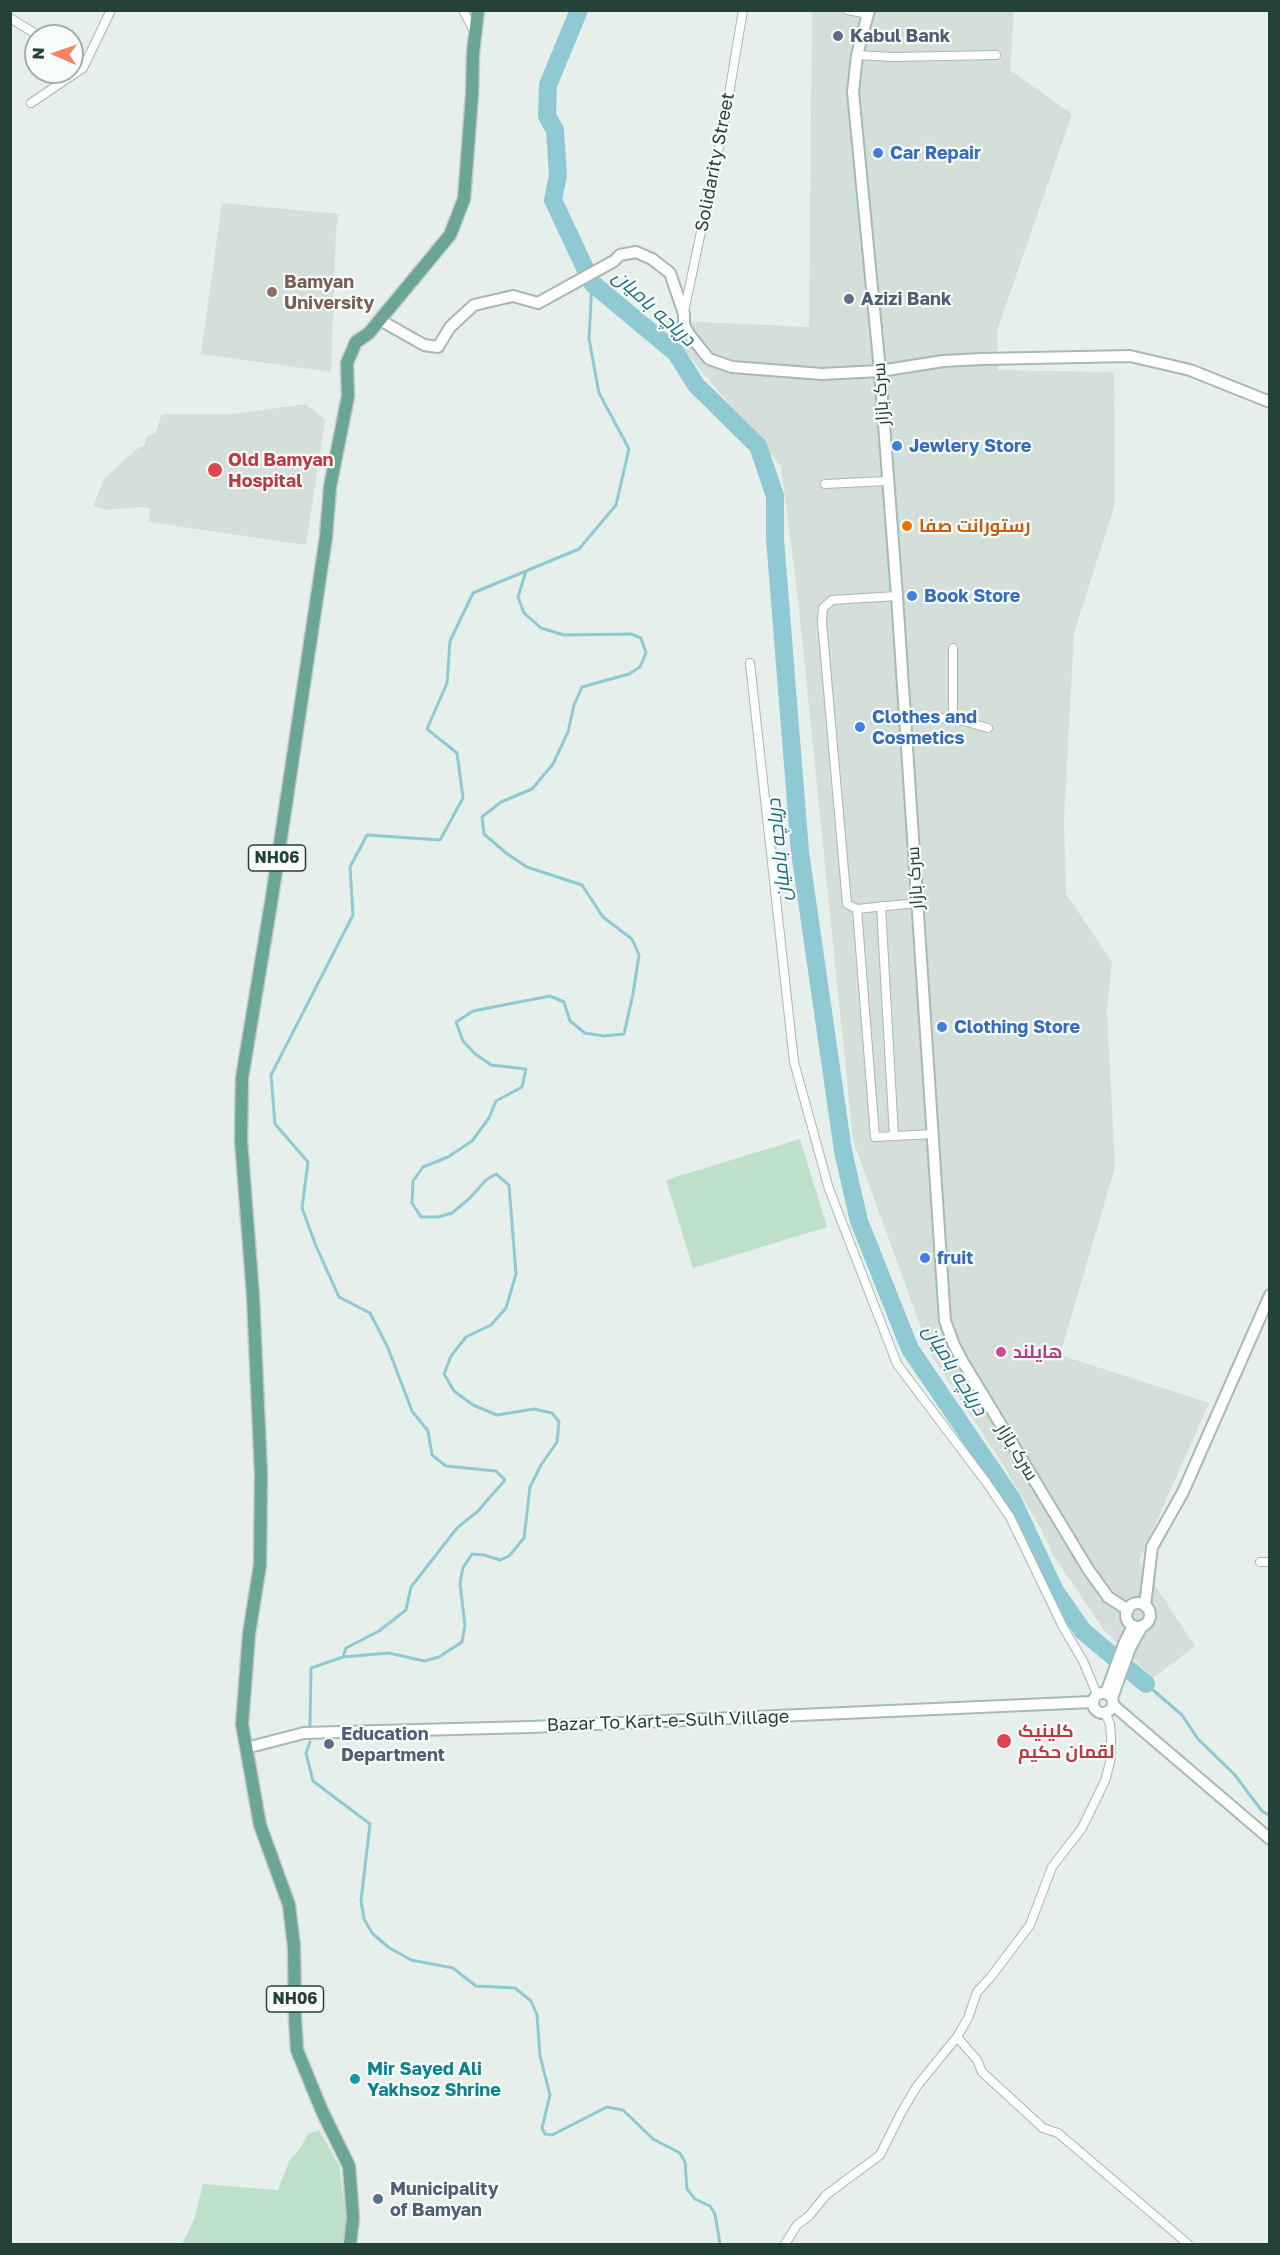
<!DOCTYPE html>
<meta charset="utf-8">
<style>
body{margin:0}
#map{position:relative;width:1280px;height:2255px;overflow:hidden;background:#e6efeb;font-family:"Golos Text",sans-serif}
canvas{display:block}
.frame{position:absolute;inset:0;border:12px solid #24423a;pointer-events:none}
.north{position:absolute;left:24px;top:24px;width:60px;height:60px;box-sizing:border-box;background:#f7fbf9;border:2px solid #a3b1ad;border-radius:50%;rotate:272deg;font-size:16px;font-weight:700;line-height:24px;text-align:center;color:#24423a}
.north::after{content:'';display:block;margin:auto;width:21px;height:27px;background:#f4845f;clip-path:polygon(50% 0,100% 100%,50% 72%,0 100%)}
</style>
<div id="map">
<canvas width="1280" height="2255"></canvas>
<div class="frame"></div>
<div class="north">N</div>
</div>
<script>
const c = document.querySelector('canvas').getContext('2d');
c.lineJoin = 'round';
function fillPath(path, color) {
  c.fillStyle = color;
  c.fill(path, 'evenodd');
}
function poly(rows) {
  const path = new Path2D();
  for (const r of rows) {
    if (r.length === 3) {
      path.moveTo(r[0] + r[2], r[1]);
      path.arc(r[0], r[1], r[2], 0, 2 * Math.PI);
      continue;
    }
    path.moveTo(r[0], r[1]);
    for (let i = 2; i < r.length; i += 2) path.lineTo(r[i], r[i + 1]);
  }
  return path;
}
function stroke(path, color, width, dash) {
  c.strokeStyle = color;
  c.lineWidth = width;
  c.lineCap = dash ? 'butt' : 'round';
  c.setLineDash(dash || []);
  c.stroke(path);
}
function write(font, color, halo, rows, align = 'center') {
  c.font = font + ' "Golos Text",Cairo,sans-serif';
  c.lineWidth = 4.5;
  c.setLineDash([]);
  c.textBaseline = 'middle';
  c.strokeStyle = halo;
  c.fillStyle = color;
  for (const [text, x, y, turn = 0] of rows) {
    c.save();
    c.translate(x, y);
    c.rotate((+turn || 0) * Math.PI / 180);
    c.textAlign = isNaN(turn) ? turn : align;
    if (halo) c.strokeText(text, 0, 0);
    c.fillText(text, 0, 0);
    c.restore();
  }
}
fillPath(poly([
 [812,11,1014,11,1010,70,1072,114,997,331,998,370,1114,372,1115,504,1074,633,1064,821,1066,894,1112,962,1107,1010,1115,1167,1060,1355,1209,1403,1139,1561,1195,1646,1153,1678,1104,1630,1053,1555,1040,1527,1003,1465,930,1353,853,1140,798,599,781,466,659,320,809,327],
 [222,203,339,214,336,229,331,372,201,354],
 [306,404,325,420,306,545,149,522,150,508,141,507,105,510,93,506,104,479,122,462,141,446,144,447,147,436,155,434,162,414,234,414]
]), '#d4dfda');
fillPath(poly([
 [800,1139,827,1227,693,1268,666,1180],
 [319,2130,339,2165,347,2223,343,2244,182,2244,194,2220,203,2184,278,2190,289,2161,299,2150,308,2134]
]), '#bfe0c8');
stroke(poly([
 [343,1657,389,1653,424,1661,439,1657,462,1642,465,1626,460,1583,463,1568,472,1554,484,1555,500,1560,509,1556,524,1538,530,1487,541,1465,557,1442,559,1422,552,1413,534,1409,497,1415,473,1405,454,1391,444,1374,451,1356,466,1337,491,1325,506,1308,516,1274,509,1185,496,1174,486,1180,470,1198,452,1213,438,1217,421,1217,412,1203,413,1181,423,1167,448,1157,472,1141,489,1118,496,1101,522,1087,526,1069,491,1065,474,1053,463,1041,456,1022,473,1011,550,996,564,1002,570,1021,585,1033,604,1036,624,1034,633,994,639,955,632,939,603,917,582,885,527,867,506,853,484,834,482,817,501,802,532,789,553,764,568,732,574,705,582,687,629,674,640,667,646,653,641,638,631,634,564,635,541,628,524,613,518,597,526,571],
 [1146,1684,1182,1715,1198,1739,1234,1774,1262,1811,1270,1816],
 [310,1725,311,1668,343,1657,346,1648,379,1631,406,1610,411,1587,457,1528,478,1511,505,1480,496,1471,446,1466,432,1455,428,1431,412,1411,388,1348,370,1313,339,1297,316,1246,302,1208,308,1162,275,1124,271,1075,353,915,350,867,367,835,440,840,463,798,457,753,427,729,447,683,450,641,473,593,579,549,616,505,629,449,599,393,589,339,592,283],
 [310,1742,306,1753,313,1781,370,1824,361,1901,364,1919,372,1933,388,1947,411,1960,453,1968,476,1986,515,1988,531,2001,537,2015,540,2056,550,2095,542,2128,545,2134,552,2135,607,2107,623,2110,653,2139,680,2153,685,2162,687,2189,695,2199,710,2206,715,2214,720,2244]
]), '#8ec9d4', 3);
stroke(poly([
 [579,10,548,85,547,116,555,130,558,175,553,200,592,283,676,353,696,385,758,446,775,496,775,539,800,852,843,1151,859,1221,910,1349,1012,1499,1055,1591,1083,1631,1146,1684]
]), '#8ec9d4', 18);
const minor = poly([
 [463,10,474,31],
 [847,10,868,14],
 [10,18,39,36],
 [857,55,893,57,996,55],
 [72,60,83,68],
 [31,103,83,68,111,10],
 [684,312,725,118,743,10],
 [825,484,887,481],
 [897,596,832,600,823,608,822,622,847,904,857,909,916,903],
 [750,663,794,1062,829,1189,897,1364,986,1482,1010,1517,1063,1627,1083,1661,1097,1694],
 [953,718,988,728],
 [904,720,953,718,953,648],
 [881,906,894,1136],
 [857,909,875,1137,933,1134],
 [1260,1562,1270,1562],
 [957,2037,977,2060,982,2072,1043,2128,1058,2133,1188,2244],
 [785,2244,797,2225,809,2216,826,2195,880,2155,901,2113,917,2086,957,2037,968,2018,977,1992,990,1978,1030,1925,1052,1867,1082,1828,1105,1781,1111,1758,1111,1736,1110,1724,1105,1713]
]);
const tertiary = poly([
 [380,320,424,345,438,347,450,327,474,305,513,296,538,303,614,261,620,255,636,252,652,259,670,273,684,314,684,325,689,334,709,359,732,367,822,374,880,371,943,361,982,359,1130,356,1190,370,1270,402],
 [1145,1606,1152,1547,1183,1492,1270,1295]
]);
const secondary = poly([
 [869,10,857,55,853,92,880,371,897,596,945,1321,954,1345,963,1362,1088,1569,1108,1597,1128,1610],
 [1138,1615,12],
 [1103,1703,10],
 [1106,1693,1124,1644,1133,1626],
 [1112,1698,1130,1648,1142,1626],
 [1113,1705,1270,1839],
 [246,1748,304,1733,530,1727,1092,1702]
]);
const primary = poly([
 [350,2244,353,2218,349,2166,322,2111,297,2050,295,2018,294,1947,289,1905,260,1825,242,1724,249,1634,260,1565,261,1474,253,1296,241,1140,242,1078,272,897,326,537,330,487,348,396,347,363,356,342,369,333,450,235,464,199,472,95,473,53,478,10]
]);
stroke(minor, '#a8b8b2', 10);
stroke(tertiary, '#a8b8b2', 14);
stroke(secondary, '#a4bbb3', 14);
stroke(primary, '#c2cac8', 15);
stroke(minor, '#fff', 8);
stroke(tertiary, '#fff', 10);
stroke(secondary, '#fff', 10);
stroke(primary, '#6aa596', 12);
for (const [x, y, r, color] of [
 [838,36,6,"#5c6f8a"],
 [878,153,6,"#3f7fe0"],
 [272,292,6,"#8d6e63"],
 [849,299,6,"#5c6f8a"],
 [897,446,6,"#3f7fe0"],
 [215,470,8,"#e0444e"],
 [907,526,6,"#e8710a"],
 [912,596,6,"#3f7fe0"],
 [860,727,6,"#3f7fe0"],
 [942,1027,6,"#3f7fe0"],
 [925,1258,6,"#3f7fe0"],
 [1001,1352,6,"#d1479c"],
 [1004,1741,8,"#e0444e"],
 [329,1744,6,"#5c6f8a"],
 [355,2079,6,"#0f9aa8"],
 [378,2199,6,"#5c6f8a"]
]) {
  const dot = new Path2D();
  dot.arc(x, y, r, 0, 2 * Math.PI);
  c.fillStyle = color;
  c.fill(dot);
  stroke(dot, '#f7fbf9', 2);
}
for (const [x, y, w] of [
 [277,858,57],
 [295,1999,57]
]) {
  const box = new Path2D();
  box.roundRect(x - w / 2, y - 13, w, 26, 4.5);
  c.fillStyle = '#f7fbf9';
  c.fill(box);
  stroke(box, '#24423a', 1.5);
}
write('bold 16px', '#24423a', null, [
 ["NH06",277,858],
 ["NH06",295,1999]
]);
write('bold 18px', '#4e5e75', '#f7fbf9', [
 ["Kabul Bank",850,36],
 ["Azizi Bank",861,299],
 ["Education",341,1734],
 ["Department",341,1755],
 ["Municipality",390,2189],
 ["of Bamyan",390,2210]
], 'left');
write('bold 18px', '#366cbe', '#f7fbf9', [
 ["Car Repair",890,153],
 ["Jewlery Store",909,446],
 ["Book Store",924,596],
 ["Clothes and",872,717],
 ["Cosmetics",872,738],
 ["Clothing Store",954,1027],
 ["fruit",937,1258]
], 'left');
write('18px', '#24423a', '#f7fbf9', [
 ["Solidarity Street",715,162,-79],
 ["سرک بازار",881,394,-94],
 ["سرک بازار",915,878,-94],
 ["سرک بازار",1017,1452,59],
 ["Bazar To Kart-e-Sulh Village",668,1721,-2]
]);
write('bold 18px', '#785e54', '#f7fbf9', [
 ["Bamyan",284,282],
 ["University",284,303]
], 'left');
write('bold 18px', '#be3a42', '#f7fbf9', [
 ["Old Bamyan",228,460],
 ["Hospital",228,481],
 ["کلینیک",1018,1731],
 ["لقمان حکیم",1018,1752]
], 'left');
write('bold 18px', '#c56008', '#f7fbf9', [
 ["رستورانت صفا",919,526]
], 'left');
write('bold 18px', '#b23c85', '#f7fbf9', [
 ["هایلند",1013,1352]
], 'left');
write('bold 18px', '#0d838f', '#f7fbf9', [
 ["Mir Sayed Ali",367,2069],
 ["Yakhsoz Shrine",367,2090]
], 'left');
write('italic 20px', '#1c6f80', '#f7fbf9', [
 ["دریاچه بامیان",654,308,42],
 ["دریاچه بامیان",779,850,-96],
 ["دریاچه بامیان",955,1370,58]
]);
</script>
